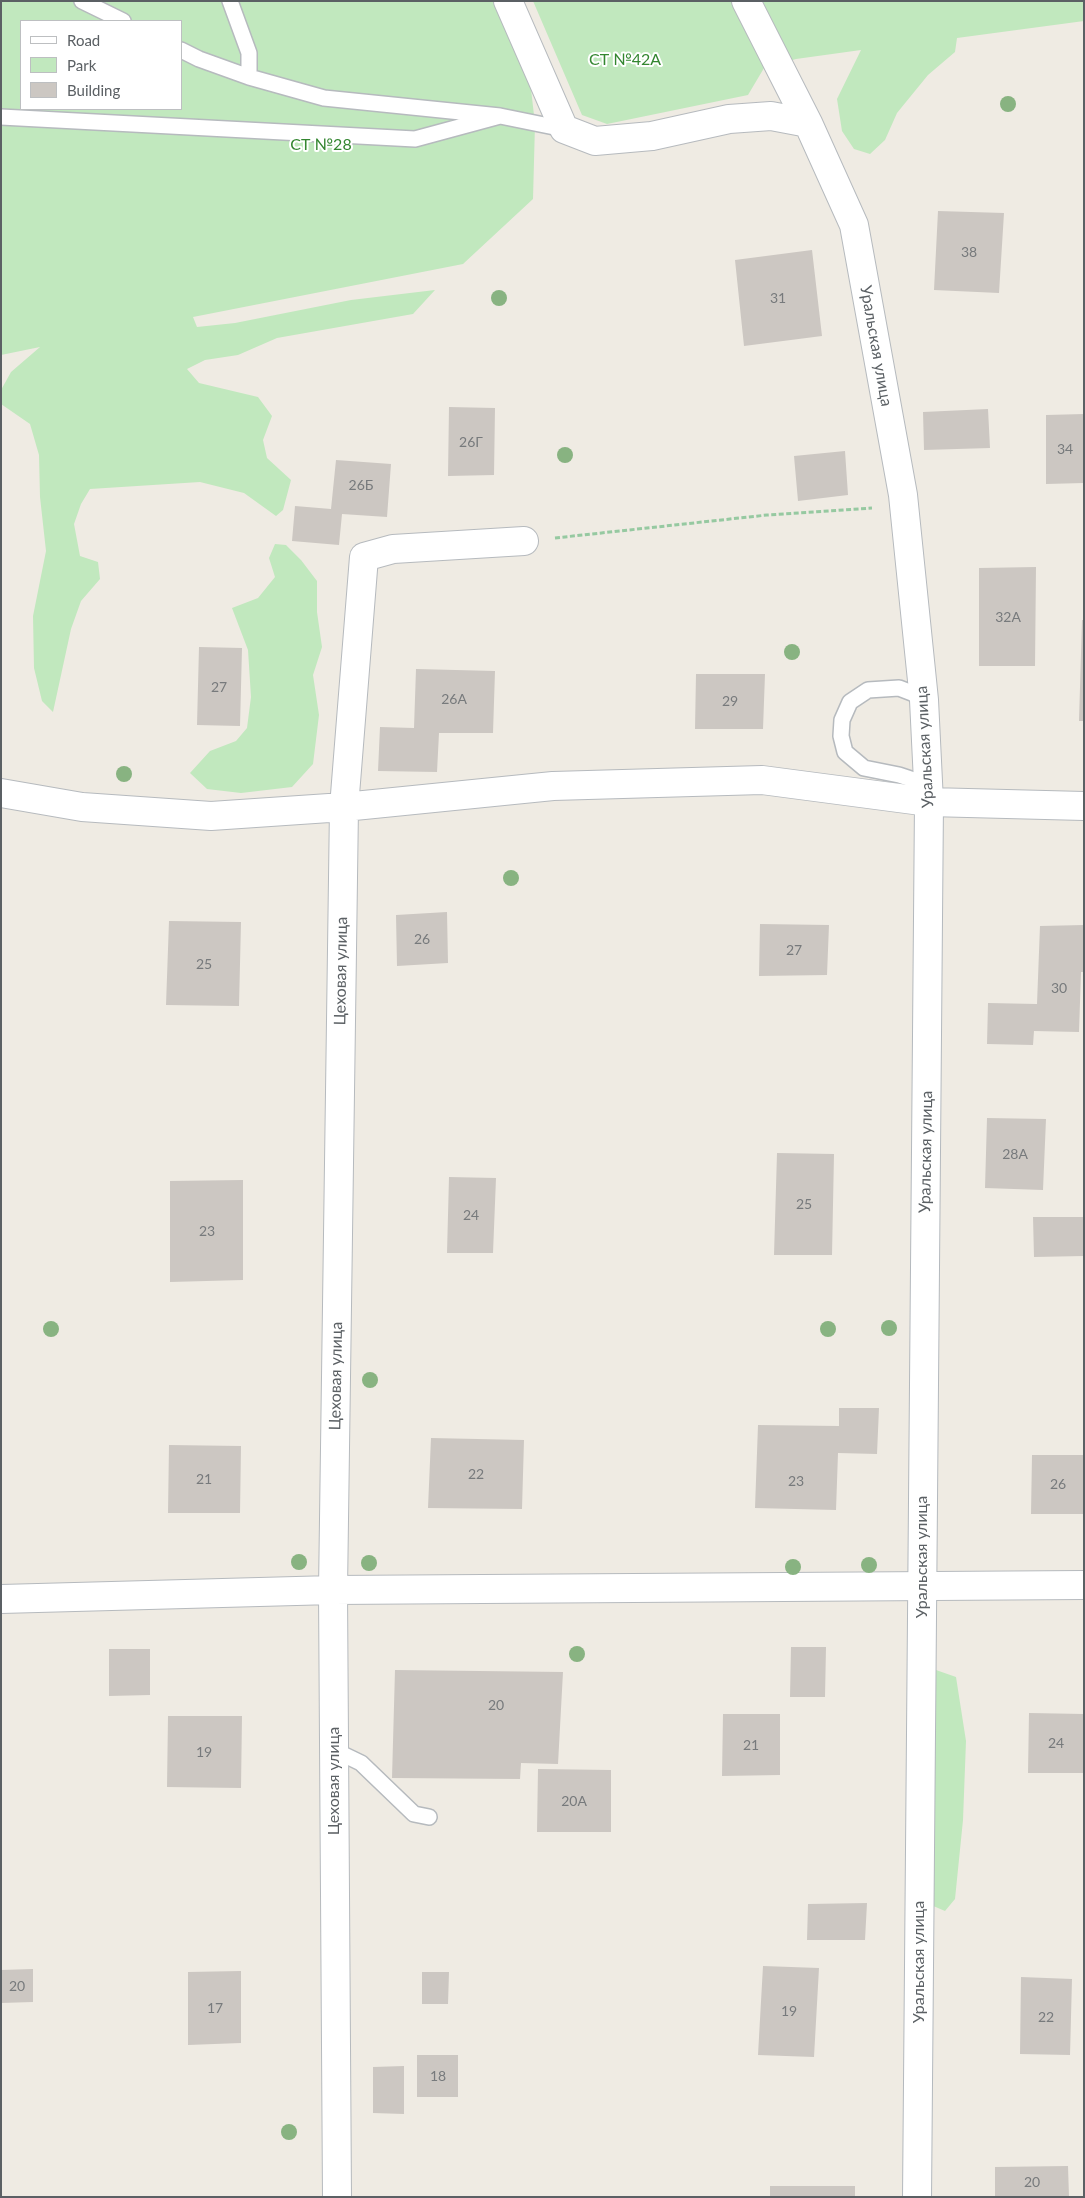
<!DOCTYPE html>
<meta charset="utf-8">
<style>
body{margin:0}
#map{position:relative;width:1085px;height:2198px;overflow:hidden;background:#efebe3;font-family:Lato,sans-serif}
canvas{display:block}
.frame{position:absolute;inset:0;border:2px solid #5b6064;pointer-events:none}
.legend{position:absolute;left:20px;top:20px;width:162px;height:90px;box-sizing:border-box;background:#fff;border:1px solid #bdbfc1;margin:0;padding:6px 9px;list-style:none;font-size:15px;color:#5b6064}
.legend li{display:flex;align-items:center;gap:10px;height:25px}
.legend b{width:25px;border:1px solid #bdbfc1}
</style>
<div id="map">
<canvas width="1085" height="2198"></canvas>
<div class="frame"></div>
<ul class="legend">
<li><b style="height:6px;background:#fff"></b>Road</li>
<li><b style="height:14px;background:#c1e8be"></b>Park</li>
<li><b style="height:14px;background:#ccc7c2"></b>Building</li>
</ul>
</div>
<script>
const c = document.querySelector('canvas').getContext('2d');
c.lineJoin = 'round';
function fillPath(path, color) {
  c.fillStyle = color;
  c.fill(path, 'evenodd');
}
function poly(rows) {
  const path = new Path2D();
  for (const r of rows) {
    path.moveTo(r[0], r[1]);
    for (let i = 2; i < r.length; i += 2) path.lineTo(r[i], r[i + 1]);
  }
  return path;
}
function stroke(path, color, width, dash) {
  c.strokeStyle = color;
  c.lineWidth = width;
  c.lineCap = dash ? 'butt' : 'round';
  c.setLineDash(dash || []);
  c.stroke(path);
}
function write(font, color, halo, rows, align = 'center') {
  c.font = font + ' Lato,sans-serif';
  c.lineWidth = 4;
  c.setLineDash([]);
  c.textBaseline = 'middle';
  c.strokeStyle = halo;
  c.fillStyle = color;
  for (const [text, x, y, turn = 0] of rows) {
    c.save();
    c.translate(x, y);
    c.rotate((+turn || 0) * Math.PI / 180);
    c.textAlign = isNaN(turn) ? turn : align;
    if (halo) c.strokeText(text, 0, 0);
    c.fillText(text, 0, 0);
    c.restore();
  }
}
fillPath(poly([
 [1,1,493,1,531,89,535,124,533,199,463,264,193,317,197,327,235,323,351,300,435,290,413,314,277,338,238,355,205,360,187,369,199,383,258,397,272,416,263,440,267,458,291,480,283,510,276,516,244,493,200,482,90,489,81,504,74,524,80,556,98,562,100,579,81,601,71,629,53,712,42,701,34,668,33,616,46,551,40,497,39,455,30,424,1,404,1,390,11,372,40,347,1,355],
 [21,21,181,21,181,109,21,109],
 [533,1,1084,1,1084,21,957,38,955,52,928,75,897,113,885,140,870,154,854,149,842,131,837,99,861,50,796,59,764,68,748,95,607,124,582,115],
 [275,544,286,545,301,560,317,581,317,612,322,647,313,675,319,715,313,764,292,787,241,793,207,789,190,773,210,751,236,741,247,728,251,697,248,650,232,608,258,598,275,577,269,558],
 [936,1670,956,1677,966,1741,963,1820,955,1899,945,1911,931,1905,932,1745]
]), '#c1e8be');
fillPath(poly([
 [938,211,1004,213,999,293,934,290],
 [812,250,822,336,744,346,735,260],
 [449,407,495,408,494,475,448,476],
 [988,409,990,448,924,450,923,412],
 [1084,414,1084,483,1046,484,1046,415],
 [845,451,848,495,798,501,794,456],
 [336,460,391,464,387,517,342,514,339,545,292,541,295,506,331,509],
 [1036,567,1035,666,979,666,979,568],
 [1082,620,1084,620,1084,721,1079,721],
 [199,647,242,648,240,726,197,725],
 [416,669,495,671,493,733,439,733,437,772,378,771,380,727,414,728],
 [696,674,765,674,763,729,695,729],
 [447,912,448,963,397,966,396,915],
 [169,921,241,922,239,1006,166,1005],
 [760,924,829,925,827,975,759,976],
 [1084,925,1084,972,1081,972,1079,1032,1034,1031,1033,1045,987,1044,988,1003,1037,1004,1040,926],
 [987,1118,1046,1119,1043,1190,985,1188],
 [777,1153,834,1154,832,1255,774,1255],
 [449,1177,496,1178,493,1253,447,1253],
 [243,1180,243,1280,170,1282,170,1181],
 [1033,1217,1084,1217,1084,1256,1034,1257],
 [839,1408,879,1408,877,1454,838,1453,836,1510,755,1508,758,1425,839,1426],
 [431,1438,524,1440,522,1509,428,1508],
 [169,1445,241,1446,240,1513,168,1513],
 [1032,1455,1084,1455,1084,1514,1031,1514],
 [791,1647,826,1647,825,1697,790,1697],
 [109,1649,150,1649,150,1695,109,1696],
 [395,1670,563,1672,558,1764,521,1763,520,1779,392,1778],
 [1029,1713,1084,1714,1084,1773,1028,1773],
 [723,1714,780,1714,780,1775,722,1776],
 [168,1716,242,1716,241,1788,167,1787],
 [538,1769,611,1770,611,1832,537,1832],
 [867,1903,865,1940,807,1940,808,1904],
 [763,1966,819,1968,814,2057,758,2055],
 [33,1969,33,2002,1,2003,1,1970],
 [241,1971,241,2043,188,2045,188,1972],
 [422,1972,449,1972,448,2004,422,2004],
 [1021,1977,1072,1979,1070,2055,1020,2054],
 [417,2055,458,2055,458,2097,417,2097],
 [404,2066,404,2114,373,2113,373,2067],
 [1068,2166,1069,2197,995,2197,995,2167],
 [770,2186,855,2186,855,2197,770,2197]
]), '#ccc7c2');
const lane = poly([
 [82,1,123,21],
 [230,1,249,53,249,77,324,98,500,116,564,129],
 [181,50,199,59,249,77],
 [1,117,415,139,500,116],
 [924,700,912,693,899,688,868,690,850,702,842,720,841,736,845,752,864,768,899,775,923,783,926,792],
 [334,1750,361,1763,414,1814,429,1817]
]);
const street = poly([
 [508,1,564,129,595,141,652,136,729,119,771,116,808,123],
 [746,1,808,123,854,225,903,495,924,700,929,802],
 [1,793,82,807,211,816,344,807,553,786,762,780,929,802,1084,806],
 [1,1599,333,1590,1084,1585],
 [337,2197,333,1590,344,807,364,557,393,549,524,541]
]);
const secondary = poly([
 [917,2197,929,802]
]);
stroke(lane, '#b6babe', 18);
stroke(street, '#b6babe', 30);
stroke(secondary, '#b4b9be', 30);
stroke(poly([
 [555,538,767,515,872,508]
]), '#96c9a1', 3, [5, 2.5]);
stroke(lane, '#fff', 15);
stroke(street, '#fff', 28);
stroke(secondary, '#fff', 28);
c.fillStyle = '#88b381';
for (const [x, y] of [
 [1008,104],
 [499,298],
 [565,455],
 [792,652],
 [124,774],
 [511,878],
 [889,1328],
 [51,1329],
 [828,1329],
 [370,1380],
 [299,1562],
 [369,1563],
 [869,1565],
 [793,1567],
 [577,1654],
 [289,2132]
]) {
  c.beginPath();
  c.arc(x, y, 8, 0, 2 * Math.PI);
  c.fill();
}
write('14px', '#777a7c', null, [
 ["38",969,252],
 ["31",778,298],
 ["26Г",471,442],
 ["34",1065,449],
 ["26Б",361,485],
 ["32А",1008,617],
 ["27",219,687],
 ["26А",454,699],
 ["29",730,701],
 ["26",422,939],
 ["27",794,950],
 ["25",204,964],
 ["30",1059,988],
 ["28А",1015,1154],
 ["25",804,1204],
 ["24",471,1215],
 ["23",207,1231],
 ["22",476,1474],
 ["21",204,1479],
 ["23",796,1481],
 ["26",1058,1484],
 ["20",496,1705],
 ["24",1056,1743],
 ["21",751,1745],
 ["19",204,1752],
 ["20А",574,1801],
 ["20",17,1986],
 ["17",215,2008],
 ["19",789,2011],
 ["22",1046,2017],
 ["18",438,2076],
 ["20",1032,2182]
]);
write('16px', '#338630', '#fff', [
 ["СТ №42А",625,60],
 ["СТ №28",321,145]
]);
write('16px', '#5b6064', '#fff', [
 ["Уральская улица",876,346,80],
 ["Уральская улица",925,747,-93],
 ["Цеховая улица",341,971,-89],
 ["Уральская улица",926,1152,-89],
 ["Цеховая улица",336,1376,-89],
 ["Уральская улица",922,1557,-90],
 ["Цеховая улица",334,1781,-90],
 ["Уральская улица",919,1962,-90]
]);
</script>
